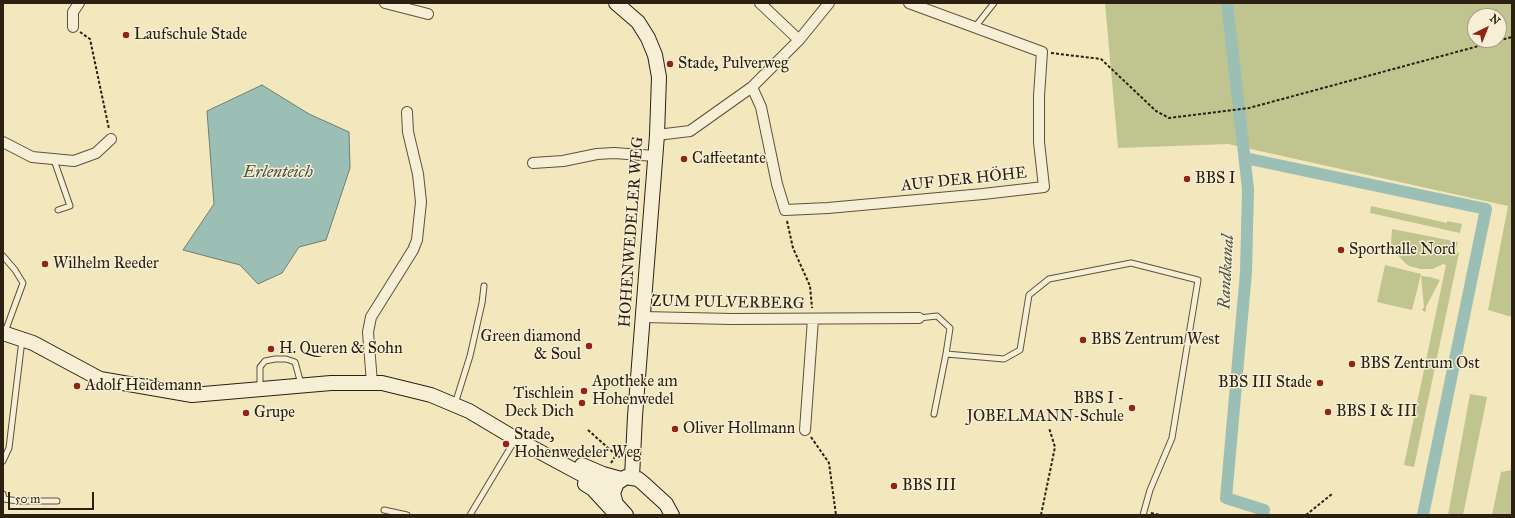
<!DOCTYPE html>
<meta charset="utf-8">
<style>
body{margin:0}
#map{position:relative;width:1515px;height:518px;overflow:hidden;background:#f3e7be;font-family:"IM FELL Great Primer",serif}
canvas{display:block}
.frame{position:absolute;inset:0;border:4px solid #2b2012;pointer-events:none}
.north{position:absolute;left:1467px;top:8px;width:40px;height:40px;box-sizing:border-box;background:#f7efd5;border:1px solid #a59c87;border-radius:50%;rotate:43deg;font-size:11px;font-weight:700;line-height:16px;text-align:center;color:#2b2012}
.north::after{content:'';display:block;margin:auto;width:14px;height:18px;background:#8f2418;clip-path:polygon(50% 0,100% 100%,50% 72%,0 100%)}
.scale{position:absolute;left:8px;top:492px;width:86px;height:18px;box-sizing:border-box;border:2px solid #2b2012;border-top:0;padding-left:5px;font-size:12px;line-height:14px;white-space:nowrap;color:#2b2012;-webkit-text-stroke:3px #f7efd5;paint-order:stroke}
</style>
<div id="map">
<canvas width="1515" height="518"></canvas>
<div class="frame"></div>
<div class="north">N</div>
<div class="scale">50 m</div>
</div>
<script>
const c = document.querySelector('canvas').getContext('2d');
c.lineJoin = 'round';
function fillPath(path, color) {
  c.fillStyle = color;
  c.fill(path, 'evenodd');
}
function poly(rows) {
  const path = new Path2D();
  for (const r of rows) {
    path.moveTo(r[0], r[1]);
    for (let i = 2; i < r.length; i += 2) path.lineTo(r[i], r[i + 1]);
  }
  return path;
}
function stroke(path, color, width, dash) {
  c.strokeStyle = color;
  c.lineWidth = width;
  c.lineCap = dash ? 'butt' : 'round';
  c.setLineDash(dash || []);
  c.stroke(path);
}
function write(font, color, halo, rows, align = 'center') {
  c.font = font + ' "IM FELL Great Primer",serif';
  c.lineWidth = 3;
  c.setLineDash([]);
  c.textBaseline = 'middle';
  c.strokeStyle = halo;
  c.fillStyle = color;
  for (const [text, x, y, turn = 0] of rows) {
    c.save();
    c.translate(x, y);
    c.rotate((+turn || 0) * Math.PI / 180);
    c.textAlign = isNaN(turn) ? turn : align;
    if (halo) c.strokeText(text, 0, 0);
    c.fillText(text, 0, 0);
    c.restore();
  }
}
fillPath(poly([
 [1105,3,1512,3,1512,317,1488,310,1508,206,1228,144,1118,148],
 [1475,16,1499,16,1499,40,1475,40],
 [1371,206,1447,223,1447,221,1462,224,1460,233,1370,213],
 [1392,229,1458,242,1455,251,1459,253,1414,467,1404,465,1446,265,1443,264,1433,269,1421,269,1409,266,1405,263,1396,253,1391,244],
 [1385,265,1421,274,1412,310,1377,302],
 [1421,276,1430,277,1440,280,1426,307,1426,311,1425,312,1422,310,1424,307],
 [1470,394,1487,397,1463,515,1448,515],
 [1512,470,1512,515,1492,515,1501,472]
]), '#c0c48e');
const water = poly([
 [262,85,309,114,349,132,350,168,326,240,299,247,282,273,258,284,240,265,183,250,214,204,207,111,262,85]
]);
fillPath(water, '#9bbfb4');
stroke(water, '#6e7f73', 1);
stroke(poly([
 [1227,3,1248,189,1246,272,1226,498,1264,510,1263,515],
 [1245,158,1486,209,1423,515]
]), '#9bbfb4', 12);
const lane = poly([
 [975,27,994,3],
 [54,160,70,206,58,210],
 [3,256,15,270,23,283,5,332],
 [919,318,937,316,950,328,946,354],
 [260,388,260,367,265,361,275,359,286,359,295,362,301,384],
 [455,404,470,356,482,303,484,286],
 [934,414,946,354,1004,359,1020,350,1029,295,1049,279,1131,263,1198,280,1172,438,1150,490,1143,515],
 [3,461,9,448,22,340],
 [3,494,4,499,18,501,57,501],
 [384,510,407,515],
 [470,515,515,440]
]);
const street = poly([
 [385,3,428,14],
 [760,3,799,40],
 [73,27,73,12,79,3],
 [752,87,761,107,777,184,785,210,828,208,983,194,1044,187,1039,142,1039,96,1042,52,909,3],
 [657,135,690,131,752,87,799,40,829,3],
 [3,142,32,157,74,161,96,153,111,139],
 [533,163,563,161,597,154,614,153,655,156],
 [643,317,732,319,919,318],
 [372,383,368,332,371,317,413,250,417,240,421,202,418,174,408,132,407,112],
 [805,430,813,319]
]);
const secondary = poly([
 [616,3,638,22,648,38,655,55,659,77,657,135,635,416,632,477],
 [3,333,33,343,100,379,192,395,331,383,382,383,431,395,469,411,516,439,598,483,613,493],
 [582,465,603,474,621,479],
 [585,484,593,489,616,514],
 [626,515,616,504,613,493,617,483,626,477,638,479,643,483,666,504,672,515]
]);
stroke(lane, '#5d523d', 7);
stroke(street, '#5d523d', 12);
stroke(secondary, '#2b2012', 16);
stroke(poly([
 [80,32,90,39,109,129],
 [1051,53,1101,59,1156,111,1169,118,1249,108,1512,37],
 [787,221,793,248,810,286,812,308],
 [588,430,616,455,620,457],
 [811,437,829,463,836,515],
 [611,463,616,455],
 [1151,513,1160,515],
 [1041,515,1055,447,1049,428],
 [1306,515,1332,494]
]), '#2b2012', 2, [3, 2]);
stroke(lane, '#f7efd5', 5);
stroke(street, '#f7efd5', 10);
stroke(secondary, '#f7efd5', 14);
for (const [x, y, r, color] of [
 [126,35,4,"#8f2418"],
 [670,64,4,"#8f2418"],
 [684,159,4,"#8f2418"],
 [1187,179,4,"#8f2418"],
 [1341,250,4,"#8f2418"],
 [45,264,4,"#8f2418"],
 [1083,340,4,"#8f2418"],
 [589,346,4,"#8f2418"],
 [271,349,4,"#8f2418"],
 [1352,364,4,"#8f2418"],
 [1320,383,4,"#8f2418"],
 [77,386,4,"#8f2418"],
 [584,391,4,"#8f2418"],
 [582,403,4,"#8f2418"],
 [1132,408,4,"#8f2418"],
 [1328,412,4,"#8f2418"],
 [246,413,4,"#8f2418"],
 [675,429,4,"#8f2418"],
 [506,444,4,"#8f2418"],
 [894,486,4,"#8f2418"]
]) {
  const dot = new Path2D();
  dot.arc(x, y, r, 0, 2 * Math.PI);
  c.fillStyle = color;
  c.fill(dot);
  stroke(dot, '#f7efd5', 1.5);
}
write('16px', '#2b2012', '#f7efd5', [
 ["Laufschule Stade",134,35],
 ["Stade, Pulverweg",678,64],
 ["Caffeetante",692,159],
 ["BBS I",1195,179],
 ["Sporthalle Nord",1349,250],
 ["Wilhelm Reeder",53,264],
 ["Green diamond",581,337,"right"],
 ["& Soul",581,355,"right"],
 ["BBS Zentrum West",1091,340],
 ["H. Queren & Sohn",279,349],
 ["BBS Zentrum Ost",1360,364],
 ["Apotheke am",592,382],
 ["Hohenwedel",592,400],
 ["BBS III Stade",1312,383,"right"],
 ["Adolf Heidemann",85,386],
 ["Tischlein",574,394,"right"],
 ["Deck Dich",574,412,"right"],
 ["BBS I -",1124,399,"right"],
 ["JOBELMANN-Schule",1124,417,"right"],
 ["BBS I & III",1336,412],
 ["Grupe",254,413],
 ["Oliver Hollmann",683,429],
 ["Stade,",514,435],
 ["Hohenwedeler Weg",514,453],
 ["BBS III",902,486]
], 'left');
write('16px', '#2b2012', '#f7efd5', [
 ["AUF DER HÖHE",964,180,-6],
 ["HOHENWEDELER WEG",632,232,-86],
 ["ZUM PULVERBERG",728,303,1]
]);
write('italic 17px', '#4d5043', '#f7efd5', [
 ["Erlenteich",278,173],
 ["Randkanal",1227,272,-87]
]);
</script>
